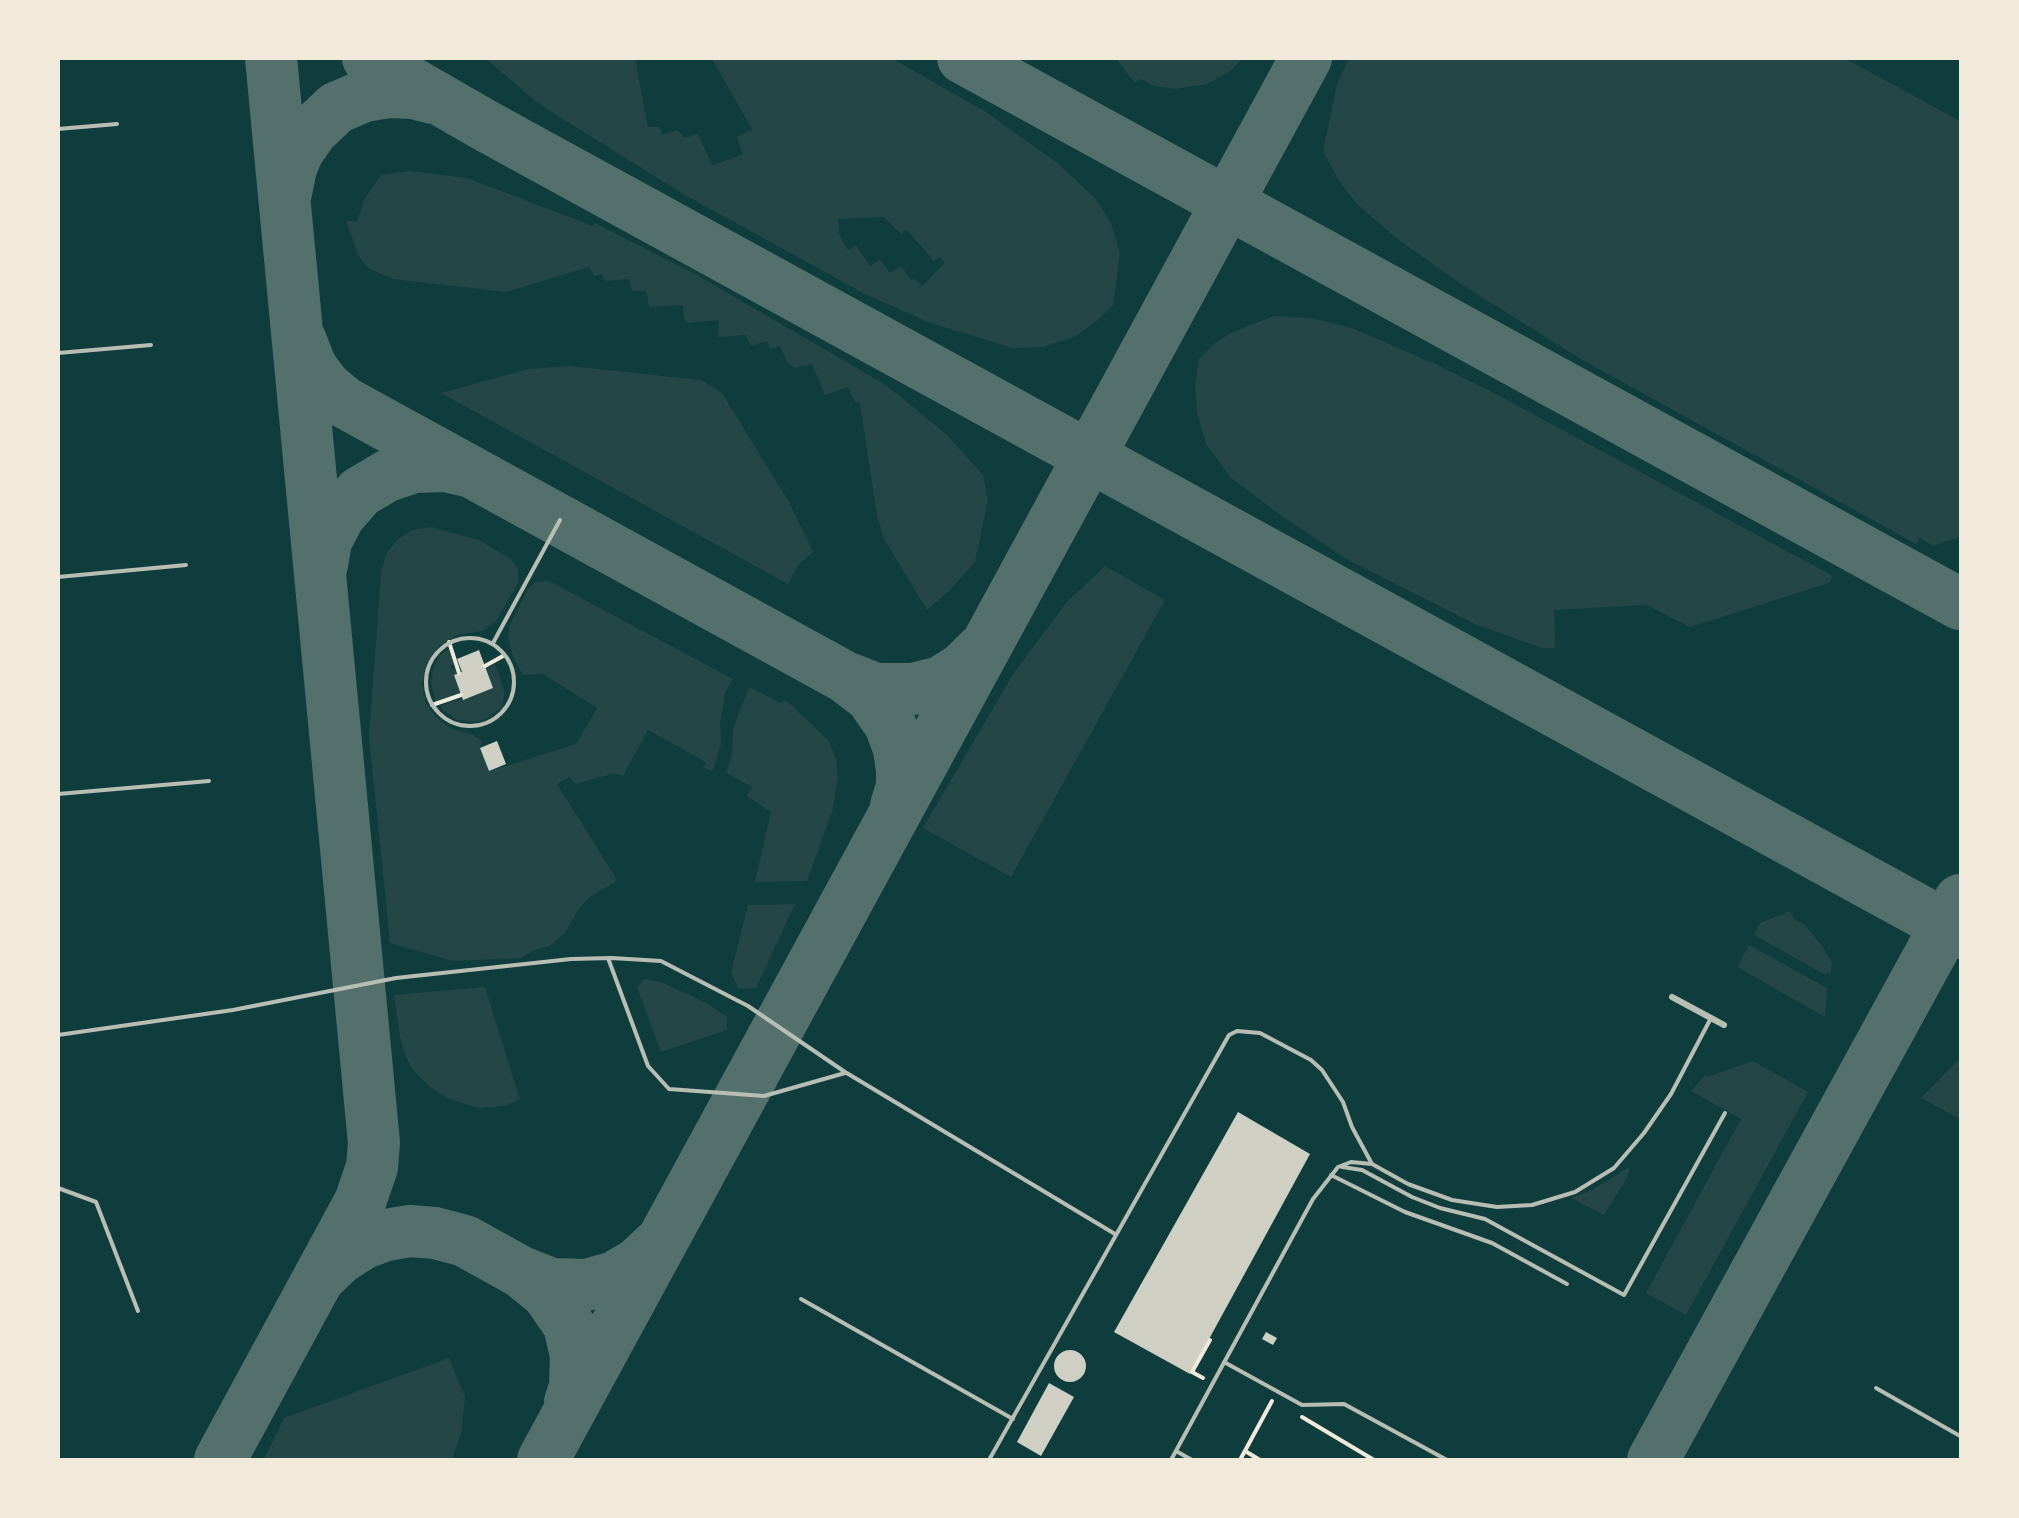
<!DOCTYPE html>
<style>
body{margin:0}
#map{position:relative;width:2019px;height:1518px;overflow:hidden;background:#0f3d3e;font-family:Jost,sans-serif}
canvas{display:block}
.frame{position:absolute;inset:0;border:60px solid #f1e9da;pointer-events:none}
</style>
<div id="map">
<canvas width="2019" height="1518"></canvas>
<div class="frame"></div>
</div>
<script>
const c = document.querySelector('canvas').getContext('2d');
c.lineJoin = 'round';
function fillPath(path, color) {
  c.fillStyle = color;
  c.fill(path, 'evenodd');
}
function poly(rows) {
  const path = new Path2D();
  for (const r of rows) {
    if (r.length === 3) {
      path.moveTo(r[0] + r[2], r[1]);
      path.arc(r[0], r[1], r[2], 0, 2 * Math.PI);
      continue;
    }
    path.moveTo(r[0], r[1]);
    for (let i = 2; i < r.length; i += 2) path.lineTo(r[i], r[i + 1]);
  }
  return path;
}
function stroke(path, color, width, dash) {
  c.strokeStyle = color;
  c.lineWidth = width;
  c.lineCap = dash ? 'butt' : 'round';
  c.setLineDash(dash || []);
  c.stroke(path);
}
fillPath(poly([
 [1349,58,1846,59,1960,121,1960,537,1933,546,1920,538,1916,544,1579,358,1458,282,1395,237,1357,204,1339,181,1323,151,1337,85],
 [486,59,635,59,648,127,659,127,663,135,678,130,684,138,698,134,712,166,743,154,737,137,752,129,712,59,893,59,986,112,1056,162,1096,199,1111,223,1120,254,1113,305,1099,319,1076,336,1043,347,1012,348,928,322,863,293,685,195,539,104],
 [884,217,901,234,906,229,934,261,939,257,945,262,923,286,915,279,911,280,901,266,890,273,880,259,870,266,856,245,848,250,839,234,838,219],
 [1116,59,1242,59,1229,72,1207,84,1175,89,1155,86,1140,79,1135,83],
 [410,171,467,178,593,226,595,223,695,274,886,385,947,435,983,475,988,500,975,562,949,591,927,610,884,539,877,515,860,403,855,402,848,387,825,395,812,364,795,368,788,363,780,346,771,349,767,341,751,346,746,335,718,337,719,320,685,323,683,305,649,307,646,291,632,291,629,279,605,281,602,274,594,276,589,267,506,292,393,279,368,268,358,255,346,220,357,222,364,200,381,175],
 [1274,316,1311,318,1352,328,1435,364,1494,393,1833,576,1829,583,1690,627,1647,605,1554,610,1555,648,1542,648,1475,624,1350,561,1286,519,1231,478,1206,444,1197,413,1195,384,1199,359,1214,344,1230,333],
 [570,366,701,380,722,393,789,502,813,552,798,565,788,584,441,393,529,369],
 [431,527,479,540,512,560,518,570,518,583,496,621,483,631,457,635,439,646,427,664,422,684,426,704,438,719,450,728,473,735,482,741,480,749,490,771,576,744,597,708,543,674,523,675,514,659,508,638,509,627,528,589,535,582,549,581,733,679,725,693,720,723,721,744,712,772,703,767,706,762,648,730,623,776,615,773,575,784,570,777,557,784,616,878,615,882,591,896,580,907,565,933,550,946,534,950,521,958,453,961,390,943,369,736,381,574,386,554,397,540,412,530],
 [1105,566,1165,600,1011,877,923,828,1013,674,1066,603],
 [449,649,455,664,451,666,452,670,456,668,457,674,454,675,460,692,436,701,431,683,433,670,439,656],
 [495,664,505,693,502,707,485,719,476,722,457,720,443,710,440,706,493,688,486,669],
 [749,687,781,703,786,700,828,740,836,759,838,779,832,812,807,881,755,882,771,812,747,796,752,787,726,773,732,754,733,729],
 [795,904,756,988,739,989,731,973,748,905],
 [1790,911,1794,919,1804,924,1823,947,1832,962,1831,973,1824,974,1754,935,1760,923],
 [1749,945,1827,988,1825,1017,1737,967],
 [644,979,661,982,706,1003,727,1017,727,1030,661,1052,637,988],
 [485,987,520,1100,503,1106,478,1108,445,1097,429,1086,413,1070,406,1057,400,1036,394,995],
 [1960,1058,1960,1119,1921,1098],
 [1753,1061,1808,1092,1686,1315,1646,1293,1741,1119,1691,1091,1705,1075,1707,1077],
 [1628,1168,1630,1168,1627,1178,1604,1215,1571,1198,1590,1191],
 [449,1358,465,1397,461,1434,452,1459,264,1459,284,1418]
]), '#244646');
stroke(poly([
 [368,58,488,127,1960,933],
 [963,58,1960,604],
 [286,193,291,168,298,151,312,131,336,108,364,96,388,92,413,93,433,98],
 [301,341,311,367,326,387,344,402,845,677,876,689,913,689,941,682,963,668,981,650],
 [322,565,326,541,339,516,360,492,387,476,414,467,445,466,467,471],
 [845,677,871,697,890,724,899,749,902,771,902,786,896,806],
 [521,1272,551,1284,586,1285,615,1277,637,1264,656,1246],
 [322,1275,340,1258,362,1244,386,1235,410,1231,435,1233,465,1241,521,1272,547,1293,569,1325,576,1356,575,1387,570,1402],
 [220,1460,360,1202,372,1167,374,1143,271,58],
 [543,1460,1306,58],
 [1653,1460,1960,900]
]), '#53706d', 52);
fillPath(poly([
 [479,650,493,688,463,700,454,675,462,672,457,659],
 [497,741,506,764,489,771,480,748],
 [1238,1112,1310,1154,1190,1374,1114,1332],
 [1266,1332,1277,1338,1273,1345,1262,1339],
 [1070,1366,16],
 [1049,1383,1074,1397,1041,1456,1017,1442]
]), '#cfcfc3');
stroke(poly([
 [449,642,459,673],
 [485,666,503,656],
 [432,705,461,695],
 [1203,1378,1192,1372,1210,1340],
 [1302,1417,1374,1460],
 [1245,1451,1260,1460],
 [1240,1460,1272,1401]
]), '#f1e9da', 4);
stroke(poly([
 [58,129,117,124],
 [58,353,151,345],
 [58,577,186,565],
 [470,682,44],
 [493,643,560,520],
 [58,794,209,781],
 [608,958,648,1066,669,1089,764,1096,845,1073],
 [58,1035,233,1010,396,978,571,959,612,958,661,961,748,1006,845,1072,1115,1234],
 [1342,1167,1362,1170,1412,1197,1440,1208,1485,1219,1624,1295,1725,1113],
 [1331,1175,1405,1212,1492,1243,1567,1284],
 [58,1188,96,1202,138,1311],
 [801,1299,1013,1419],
 [1224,1362,1302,1405,1344,1404,1447,1460],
 [1876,1388,1960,1436],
 [1176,1451,1192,1460],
 [989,1460,1229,1035,1237,1031,1260,1033,1311,1060,1322,1070,1343,1102,1352,1127,1372,1164],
 [1171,1460,1313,1199,1338,1167,1351,1162,1372,1164,1408,1184,1452,1200,1497,1207,1532,1205,1575,1192,1614,1168,1644,1133,1671,1094,1711,1018]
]), '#b8beb3', 4);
stroke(poly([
 [1672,997,1724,1025]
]), '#b8beb3', 6);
</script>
